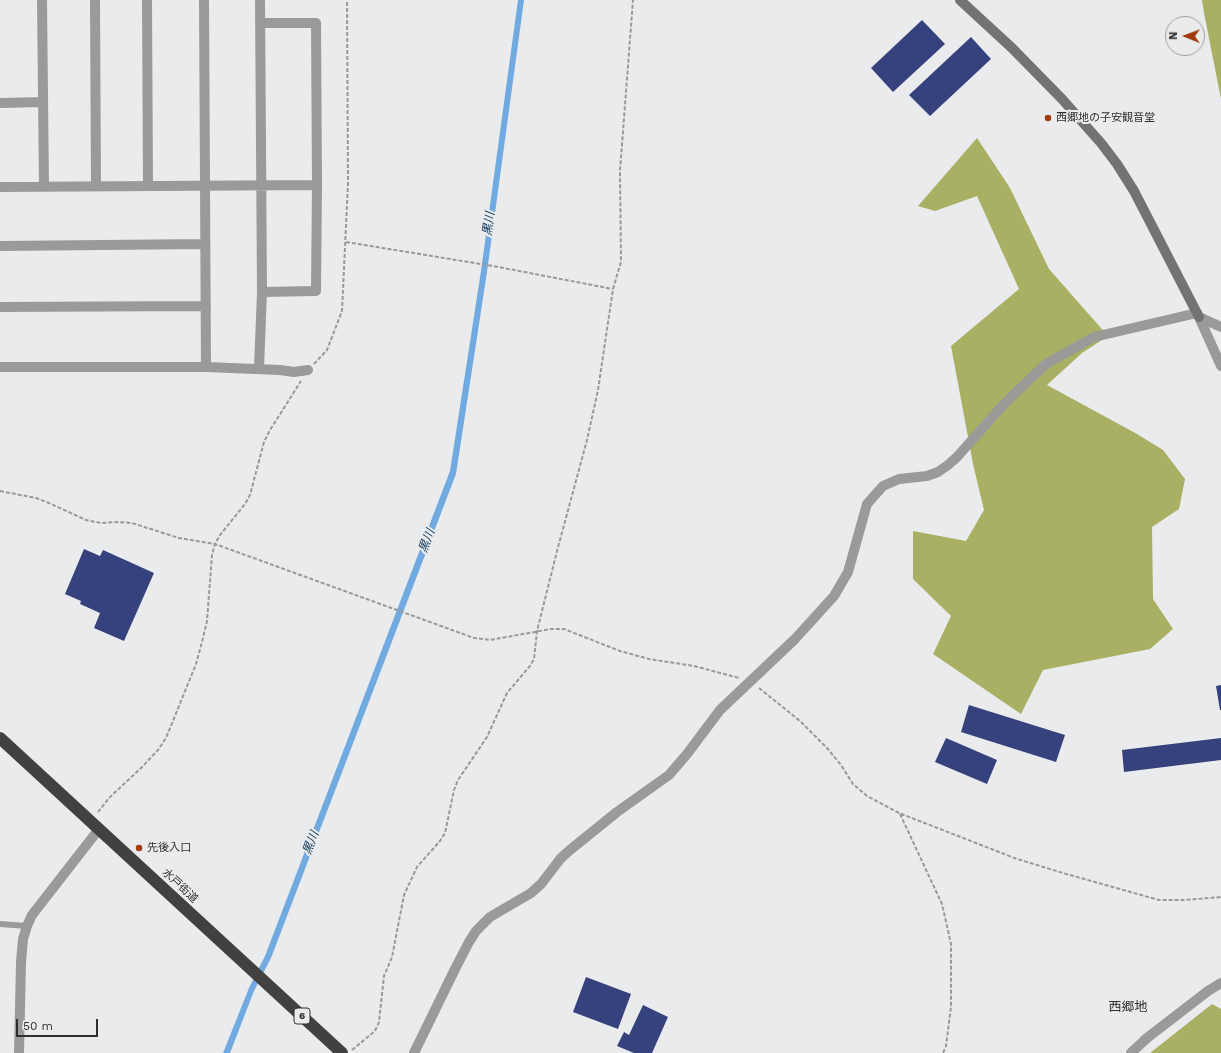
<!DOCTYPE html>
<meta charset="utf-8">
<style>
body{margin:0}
#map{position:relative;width:1221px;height:1053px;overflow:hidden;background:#eaebec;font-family:"Work Sans",sans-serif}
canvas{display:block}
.north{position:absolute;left:1165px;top:16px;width:40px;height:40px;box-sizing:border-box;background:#eaebec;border:1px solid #9fa0a1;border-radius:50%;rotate:271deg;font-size:11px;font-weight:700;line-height:16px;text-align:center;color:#2f2f30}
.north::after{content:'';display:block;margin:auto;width:14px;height:18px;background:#a23c0f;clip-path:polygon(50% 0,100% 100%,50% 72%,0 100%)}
.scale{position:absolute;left:16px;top:1019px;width:82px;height:18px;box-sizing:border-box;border:2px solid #2f2f30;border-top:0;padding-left:5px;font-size:12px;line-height:14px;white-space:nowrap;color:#2f2f30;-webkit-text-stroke:3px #eaebec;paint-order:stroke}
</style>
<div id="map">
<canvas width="1221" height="1053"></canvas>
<div class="north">N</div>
<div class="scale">50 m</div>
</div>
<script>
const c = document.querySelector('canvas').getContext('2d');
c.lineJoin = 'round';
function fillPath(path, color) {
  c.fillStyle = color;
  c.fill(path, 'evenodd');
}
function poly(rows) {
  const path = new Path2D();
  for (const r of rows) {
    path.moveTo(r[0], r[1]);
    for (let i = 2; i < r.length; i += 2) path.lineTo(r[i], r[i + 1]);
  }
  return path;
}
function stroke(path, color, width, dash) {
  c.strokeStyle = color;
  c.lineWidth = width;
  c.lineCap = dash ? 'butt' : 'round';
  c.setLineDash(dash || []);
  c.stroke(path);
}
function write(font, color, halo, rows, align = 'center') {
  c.font = font + ' "Work Sans","Noto Sans JP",sans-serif';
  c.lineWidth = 4;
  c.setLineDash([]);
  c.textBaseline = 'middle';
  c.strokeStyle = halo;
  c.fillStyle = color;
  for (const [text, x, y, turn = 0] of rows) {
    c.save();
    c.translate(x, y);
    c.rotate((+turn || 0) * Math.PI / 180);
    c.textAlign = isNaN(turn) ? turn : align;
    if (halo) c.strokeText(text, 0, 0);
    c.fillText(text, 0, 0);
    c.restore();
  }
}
fillPath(poly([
 [1202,0,1221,0,1221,99,1204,13],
 [977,138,1010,188,1049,269,1108,336,1082,353,1047,385,1137,434,1163,450,1185,479,1179,509,1152,527,1153,599,1173,629,1150,649,1043,670,1021,714,933,654,951,616,913,579,913,531,966,541,984,510,973,464,951,346,1019,289,977,196,935,211,918,206],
 [1212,1004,1221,1009,1221,1053,1150,1053]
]), '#a9b063');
fillPath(poly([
 [518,0,524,0,487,272,456,474,271,958,254,991,230,1053,223,1053,249,988,265,956,450,471,481,271]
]), '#70aae0');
fillPath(poly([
 [922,20,945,44,893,92,871,68],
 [971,37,991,59,930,116,909,95],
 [84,549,100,556,103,550,154,573,124,641,94,628,100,613,80,604,81,601,65,594],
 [1221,685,1221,710,1220,710,1216,686],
 [969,705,1065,735,1056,762,961,732],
 [946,738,997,760,987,784,935,762],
 [1221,738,1221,760,1124,772,1122,750],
 [586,977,631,994,618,1029,573,1012],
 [643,1005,668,1017,652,1053,634,1053,617,1046,624,1032,629,1035]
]), '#36427e');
stroke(poly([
 [346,242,493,266,613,289],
 [314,364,327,350,342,311,348,183,347,0],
 [0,491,36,498,49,503,86,520,101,523,118,522,132,523,179,538,215,544,474,638,490,640,551,629,564,629,620,651,649,659,694,666,739,678],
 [759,688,800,721,827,748,841,765,853,784,867,796,899,813,1017,859,1063,873,1159,900,1185,900,1221,897],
 [98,812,109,798,141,768,158,750,166,738,196,664,202,642,207,621,212,555,215,544,220,535,245,504,250,495,264,442,270,430,301,381],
 [900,814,942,904,951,944,951,1007,946,1046,943,1053],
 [352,1050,375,1031,379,1022,384,976,392,957,404,895,417,867,440,841,445,833,454,790,458,780,487,737,507,693,530,666,534,659,537,631,557,551,587,440,598,390,613,289,621,262,620,171,633,0]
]), '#98999a', 2, [4, 2]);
stroke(poly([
 [0,924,27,926]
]), '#9a9a99', 6);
stroke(poly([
 [42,0,44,187],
 [95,0,96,186],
 [147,0,148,185],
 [204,0,206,367],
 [261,23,316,23,317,185,316,291,262,292],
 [0,103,43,102],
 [0,187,317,185],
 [0,246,205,244],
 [0,307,206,306],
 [1199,317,1221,366],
 [1199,317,1221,327],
 [0,367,206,367,280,370,294,372,308,370],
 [259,368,262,292,260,0],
 [19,1053,21,962,23,939,27,926,32,915,99,829],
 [414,1053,455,969,469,942,476,931,490,917,531,893,541,884,561,858,570,850,617,812,669,775,687,754,720,710,795,639,834,596,848,572,867,504,883,486,899,479,927,476,938,472,948,465,957,457,1004,404,1031,378,1046,364,1094,337,1197,313],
 [1131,1053,1147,1038,1208,991,1221,983]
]), '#9a9a99', 10);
stroke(poly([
 [960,0,1012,48,1062,99,1101,143,1117,164,1134,191,1199,317]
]), '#747372', 10);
stroke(poly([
 [0,738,342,1053]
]), '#424140', 12);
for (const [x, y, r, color] of [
 [1048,118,4,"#a23c0f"],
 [139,848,4,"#a23c0f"]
]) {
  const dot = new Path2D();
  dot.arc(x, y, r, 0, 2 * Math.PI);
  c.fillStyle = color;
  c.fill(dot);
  stroke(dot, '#eaebec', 1.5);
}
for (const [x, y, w] of [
 [302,1016,16]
]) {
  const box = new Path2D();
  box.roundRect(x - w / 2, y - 8, w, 16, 3);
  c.fillStyle = '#eaebec';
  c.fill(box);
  stroke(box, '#2f2f30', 1);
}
write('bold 10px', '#2f2f30', null, [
 ["6",302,1016]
]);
write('11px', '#2f2f30', '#eaebec', [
 ["西郷地の子安観音堂",1056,118],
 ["先後入口",147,848]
], 'left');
write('11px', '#2f2f30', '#eaebec', [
 ["水戸街道",180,886,43]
]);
write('italic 12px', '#113c60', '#eaebec', [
 ["黒川",489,224,-82],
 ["黒川",427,541,-69],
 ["黒川",311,843,-69]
]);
write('13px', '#2f2f30', '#eaebec', [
 ["西郷地",1128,1007]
]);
</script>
